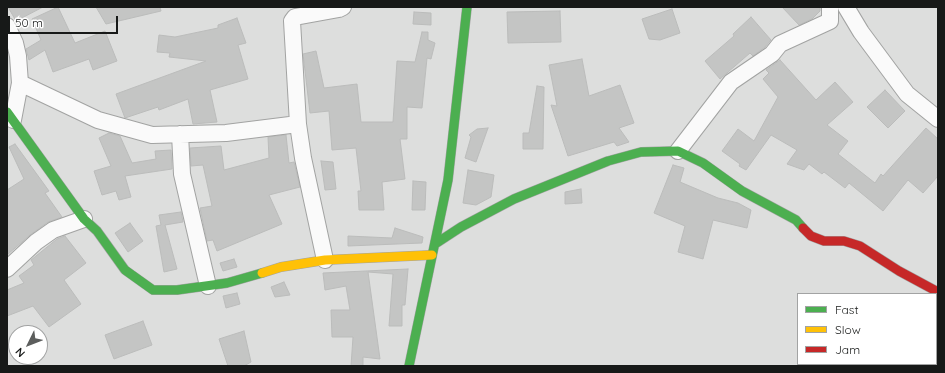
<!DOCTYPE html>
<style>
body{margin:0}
#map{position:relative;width:945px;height:373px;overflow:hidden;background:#dddedd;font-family:Quicksand,sans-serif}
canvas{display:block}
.frame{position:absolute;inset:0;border:8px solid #171918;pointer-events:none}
.legend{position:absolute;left:797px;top:293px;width:140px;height:72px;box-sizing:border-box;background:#fff;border:1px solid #a2a3a3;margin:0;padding:5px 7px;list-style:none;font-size:12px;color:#171918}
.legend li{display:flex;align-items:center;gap:8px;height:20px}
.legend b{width:20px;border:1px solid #a2a3a3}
.north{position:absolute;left:8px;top:325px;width:40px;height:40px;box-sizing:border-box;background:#fff;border:1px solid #a2a3a3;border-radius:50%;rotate:227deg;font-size:11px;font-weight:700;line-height:16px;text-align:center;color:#171918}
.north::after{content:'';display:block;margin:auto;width:14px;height:18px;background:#5c5e5d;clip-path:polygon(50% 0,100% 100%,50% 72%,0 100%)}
.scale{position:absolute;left:8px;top:16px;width:110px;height:18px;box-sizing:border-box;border:2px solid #171918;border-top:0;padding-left:5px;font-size:12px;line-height:14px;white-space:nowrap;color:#171918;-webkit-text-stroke:3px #fff;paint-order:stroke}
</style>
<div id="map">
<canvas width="945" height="373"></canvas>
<div class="frame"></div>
<ul class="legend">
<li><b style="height:5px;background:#4caf50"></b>Fast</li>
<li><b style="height:5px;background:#ffc107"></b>Slow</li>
<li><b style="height:5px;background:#c62828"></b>Jam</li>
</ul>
<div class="north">N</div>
<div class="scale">50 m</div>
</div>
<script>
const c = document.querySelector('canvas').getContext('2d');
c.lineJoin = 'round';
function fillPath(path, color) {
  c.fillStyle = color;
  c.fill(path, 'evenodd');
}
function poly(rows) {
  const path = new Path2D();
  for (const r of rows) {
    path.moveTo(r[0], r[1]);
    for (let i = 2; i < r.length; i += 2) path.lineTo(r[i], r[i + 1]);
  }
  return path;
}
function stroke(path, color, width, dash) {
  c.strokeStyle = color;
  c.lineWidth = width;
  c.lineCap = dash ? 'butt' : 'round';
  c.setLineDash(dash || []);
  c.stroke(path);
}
const building = poly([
 [8,7,43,7,16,21,8,7],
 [58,7,75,43,105,31,117,61,93,70,89,59,53,72,45,50,29,60,26,49,41,40,32,19,58,7],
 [96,7,160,7,161,11,106,24,96,7],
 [782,7,820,7,820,11,812,19,799,25,782,7],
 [672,9,680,33,660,40,649,39,642,19,672,9],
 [560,11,561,42,508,43,507,12,560,11],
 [414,12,431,13,431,25,413,24,414,12],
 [751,17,771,40,765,47,753,56,750,53,720,79,705,61,734,36,733,34,751,17],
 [237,18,246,43,238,45,248,79,210,90,217,122,193,124,188,99,159,110,158,107,125,118,116,94,206,61,169,57,170,53,157,52,159,35,175,37,218,28,218,25,237,18],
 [422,32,428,32,428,40,435,43,431,59,427,58,422,108,407,107,407,139,400,139,405,179,382,182,384,210,359,210,358,191,361,191,356,148,332,150,329,111,310,113,303,54,316,51,324,88,357,84,361,122,393,122,397,61,415,62,422,32],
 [582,59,589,96,620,85,634,123,619,128,629,142,617,146,614,142,568,156,551,105,557,106,549,65,582,59],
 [780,60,816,100,835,82,853,102,827,125,848,141,838,154,875,183,881,174,883,176,926,128,938,139,938,176,923,193,908,180,883,211,849,183,845,188,824,172,822,174,809,164,804,170,787,164,797,150,771,135,746,170,739,166,740,164,722,151,738,129,754,141,778,97,763,79,769,73,766,70,780,60],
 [537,86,544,87,543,149,523,149,523,133,529,133,537,86],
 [885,90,905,111,888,128,867,107,885,90],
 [488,128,476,162,465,158,471,137,469,135,477,129,488,128],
 [109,133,120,136,132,163,156,159,155,151,171,150,172,169,125,176,131,197,119,200,116,191,102,195,94,171,111,166,99,138,109,133],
 [286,135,289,163,294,162,300,187,269,195,282,224,217,251,213,240,207,241,200,208,212,206,203,165,191,166,190,148,221,146,224,170,269,158,268,137,286,135],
 [15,144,49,191,45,193,62,217,48,222,30,235,7,255,7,190,24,179,9,147,15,144],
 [321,161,333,162,336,189,325,190,321,161],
 [673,165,684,168,680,182,718,198,738,203,751,210,747,228,713,220,703,259,678,252,685,226,654,213,673,165],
 [468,170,494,175,491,197,476,205,463,203,468,170],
 [413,181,426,182,425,210,412,210,413,181],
 [581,189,582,203,565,204,565,192,581,189],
 [181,212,183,222,165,225,177,269,164,272,156,226,161,225,159,215,181,212],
 [130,223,143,241,128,252,115,233,130,223],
 [395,228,423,237,422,243,348,246,348,236,392,238,395,228],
 [65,236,86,263,64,280,81,304,49,327,33,306,7,316,7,290,24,283,19,276,34,265,31,260,57,239,65,236],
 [234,259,237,267,223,271,220,263,234,259],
 [408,269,405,305,402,305,402,326,389,326,393,274,368,272,380,359,363,357,363,366,351,366,353,337,332,337,331,310,350,310,346,286,325,290,323,273,408,269],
 [284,282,290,295,275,297,271,287,284,282],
 [237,293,240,304,226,308,223,296,237,293],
 [143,321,152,345,114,359,105,335,143,321],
 [244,331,251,362,244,366,228,366,219,339,244,331]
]);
fillPath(building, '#c4c5c4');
stroke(building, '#bbbcbb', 1);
const street = poly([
 [846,7,861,32,907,94,938,119],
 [7,26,15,43,18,56,20,83,13,120],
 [20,83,98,120,152,135,226,133,298,124],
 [180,134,182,174,208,286],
 [678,151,731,82,772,54,780,44,830,21,830,7],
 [325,260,303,158,298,124,292,21,295,17,339,9,343,7],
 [7,269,36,242,53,230,84,219]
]);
const fast = poly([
 [7,112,84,219,97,231,125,270,153,290,177,290,227,283,262,273],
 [435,244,461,227,514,199,608,161,641,152,678,151,703,163,742,191,796,220,803,228],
 [409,366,448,180,467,7]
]);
const slow = poly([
 [262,273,281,267,325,260,432,255]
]);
const jam = poly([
 [803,228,811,236,824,241,844,241,860,246,899,271,938,292]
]);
stroke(street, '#a2a3a2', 18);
stroke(fast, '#a2a3a2', 10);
stroke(slow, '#a2a3a2', 10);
stroke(jam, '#a2a3a2', 10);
stroke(street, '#fafafa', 16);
stroke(fast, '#4caf50', 9);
stroke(slow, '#ffc107', 9);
stroke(jam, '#c62828', 9);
</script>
